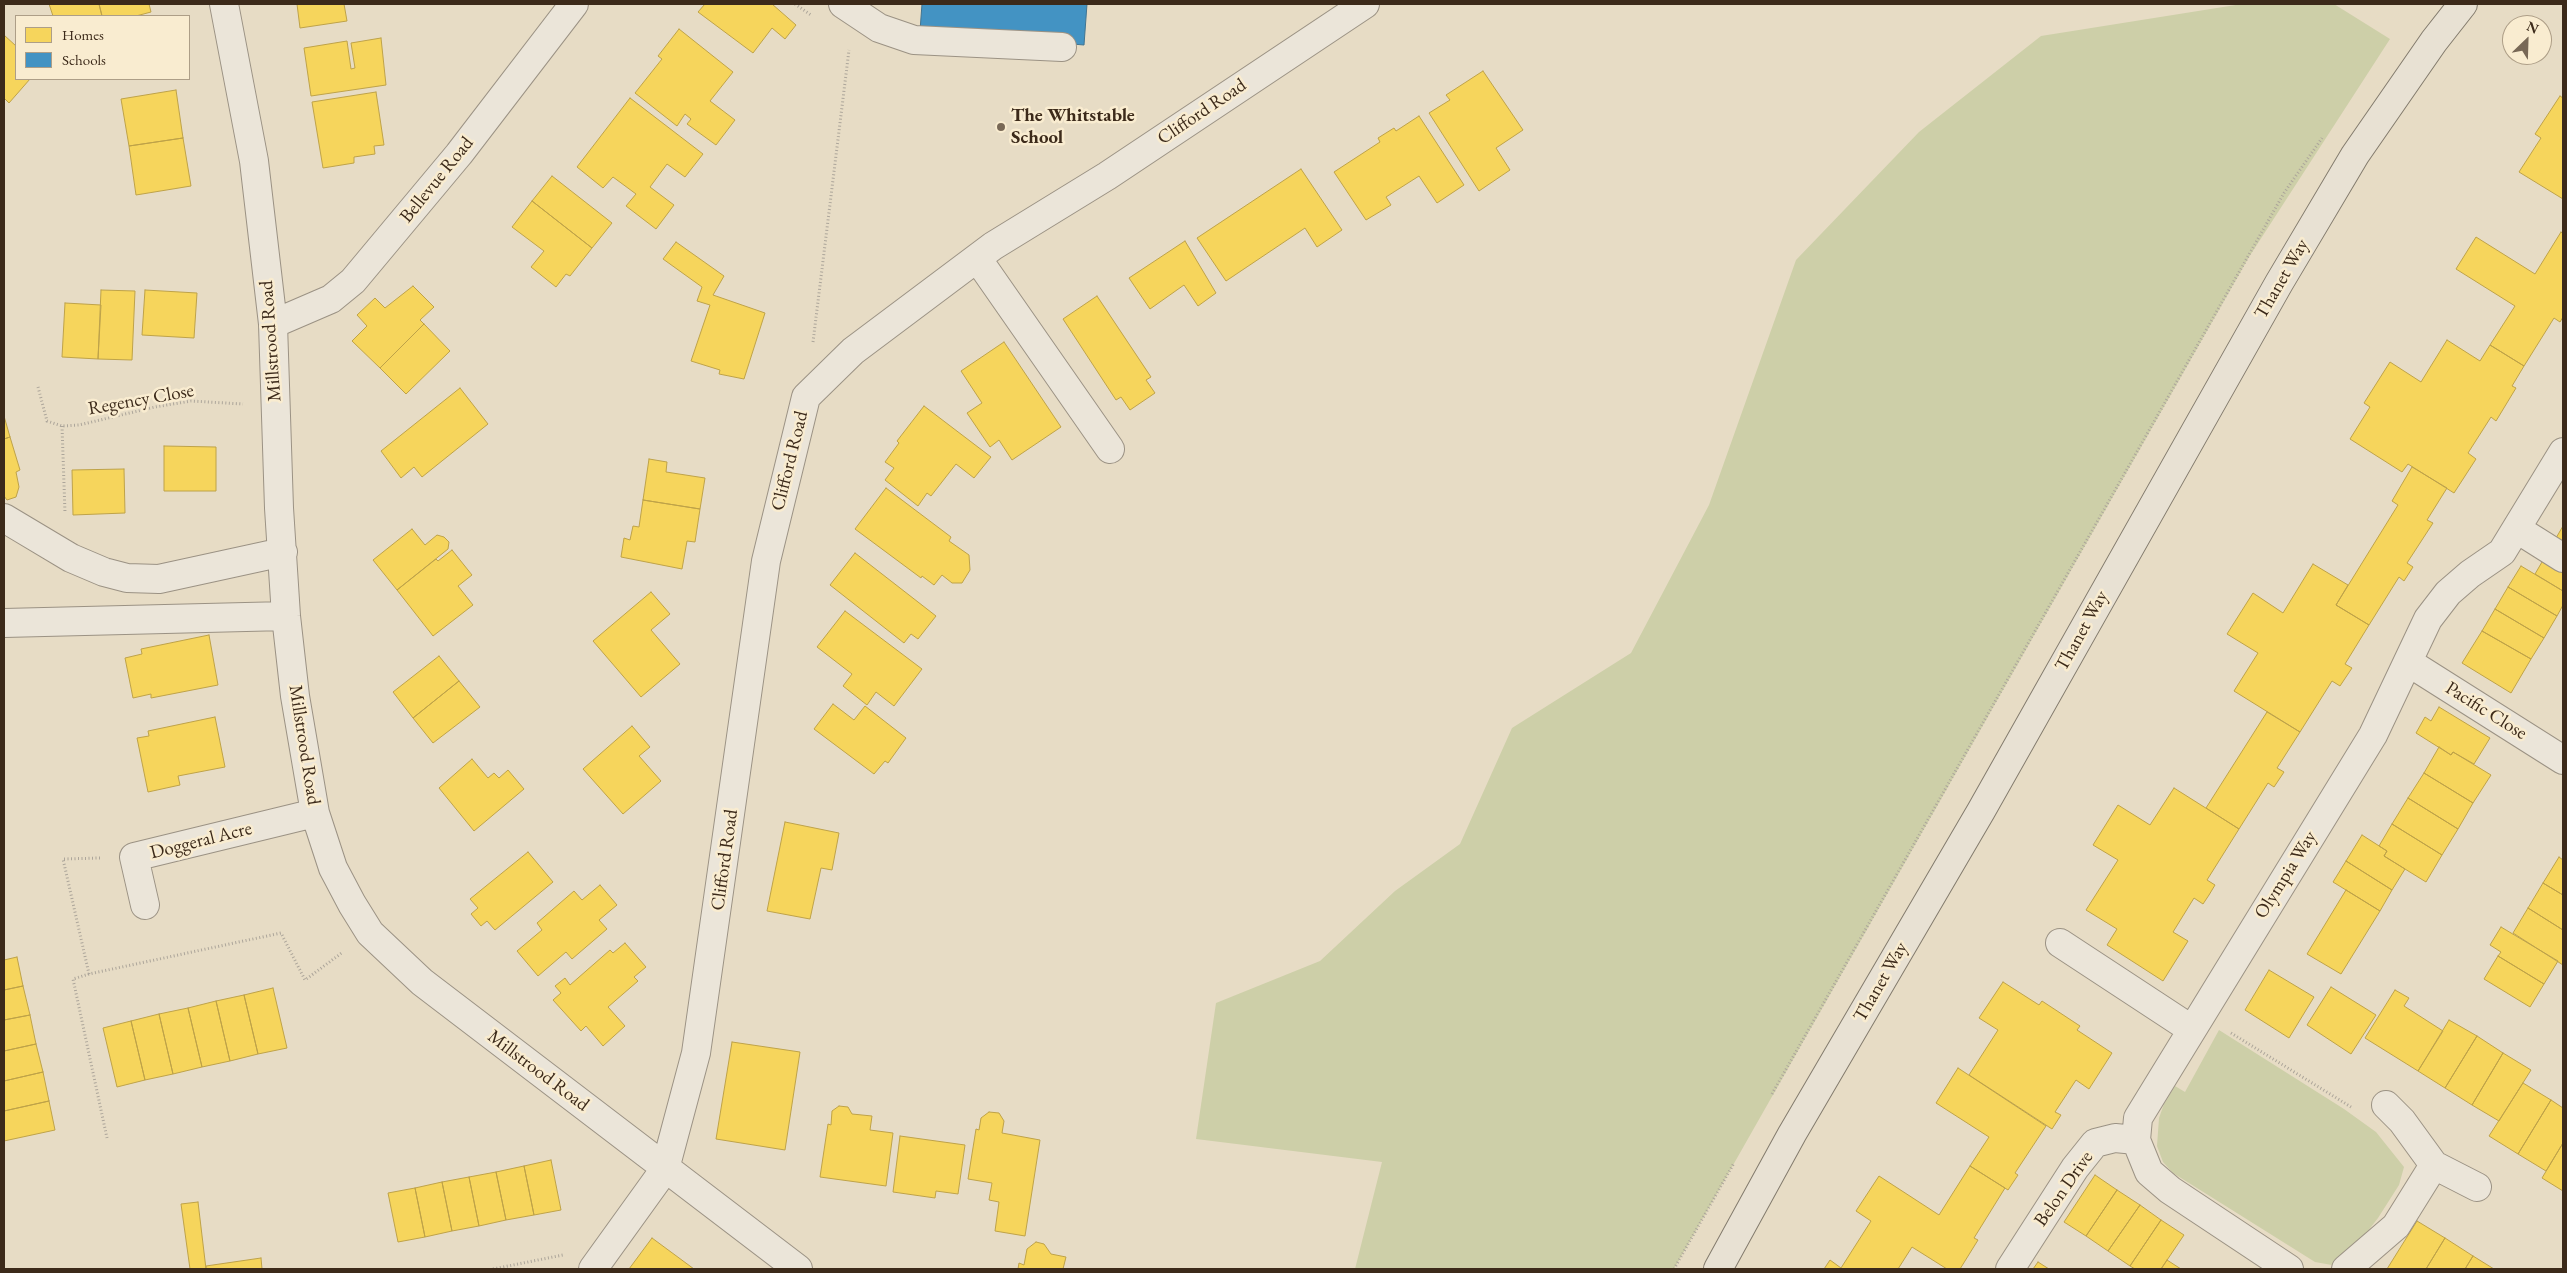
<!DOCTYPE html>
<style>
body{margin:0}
#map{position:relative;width:2567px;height:1273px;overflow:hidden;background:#e7dcc5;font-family:"EB Garamond",serif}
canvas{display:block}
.frame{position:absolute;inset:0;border:5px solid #3c2a1a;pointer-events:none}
.legend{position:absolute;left:15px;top:15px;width:175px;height:65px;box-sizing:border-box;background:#f9ecd0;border:1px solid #ad9e87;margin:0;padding:6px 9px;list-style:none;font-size:15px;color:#3c2a1a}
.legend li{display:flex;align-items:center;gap:10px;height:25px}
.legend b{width:25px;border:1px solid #ad9e87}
.north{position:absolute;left:2502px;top:15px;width:50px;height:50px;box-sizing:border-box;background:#f9ecd0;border:1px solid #ad9e87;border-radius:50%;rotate:24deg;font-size:14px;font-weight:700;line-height:20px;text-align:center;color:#3c2a1a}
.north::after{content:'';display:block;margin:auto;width:18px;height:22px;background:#786856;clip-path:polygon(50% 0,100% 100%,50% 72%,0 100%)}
</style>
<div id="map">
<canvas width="2567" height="1273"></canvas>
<div class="frame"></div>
<ul class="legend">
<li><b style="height:14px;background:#f6d55c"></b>Homes</li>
<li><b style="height:14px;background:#4393c3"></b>Schools</li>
</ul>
<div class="north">N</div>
</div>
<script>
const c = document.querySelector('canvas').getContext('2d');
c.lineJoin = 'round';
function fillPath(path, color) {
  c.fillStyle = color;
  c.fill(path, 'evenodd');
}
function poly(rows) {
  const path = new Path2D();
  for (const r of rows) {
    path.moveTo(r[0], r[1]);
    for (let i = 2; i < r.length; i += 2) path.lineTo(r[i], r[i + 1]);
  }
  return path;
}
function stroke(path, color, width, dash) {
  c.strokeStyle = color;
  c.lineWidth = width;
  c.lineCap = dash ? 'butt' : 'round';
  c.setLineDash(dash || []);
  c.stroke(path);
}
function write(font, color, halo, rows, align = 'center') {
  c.font = font + ' "EB Garamond",serif';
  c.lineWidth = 5;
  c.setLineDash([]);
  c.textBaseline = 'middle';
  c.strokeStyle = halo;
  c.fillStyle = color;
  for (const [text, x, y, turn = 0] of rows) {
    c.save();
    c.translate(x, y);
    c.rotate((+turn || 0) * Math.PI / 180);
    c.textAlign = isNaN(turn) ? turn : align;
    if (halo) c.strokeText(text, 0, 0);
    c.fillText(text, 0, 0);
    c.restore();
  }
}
fillPath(poly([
 [2242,4,2334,4,2390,39,2249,257,1674,1269,1355,1269,1382,1162,1196,1139,1216,1003,1320,961,1395,891,1460,844,1512,728,1631,653,1709,505,1796,260,1919,132,2041,36],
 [2219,1030,2344,1109,2376,1132,2404,1167,2399,1185,2378,1218,2364,1236,2332,1265,2315,1262,2173,1173,2163,1162,2157,1146,2159,1118,2164,1104,2175,1086,2185,1092]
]), '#cdcfa8');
const homes = poly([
 [49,4,99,4,102,16,53,16,49,4],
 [99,4,149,4,151,12,136,16,102,16,99,4],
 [297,4,344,4,347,21,300,28,297,4],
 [705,4,772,4,796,25,785,39,772,28,753,53,698,12,705,4],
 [679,29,733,72,710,101,735,120,716,145,687,124,691,119,685,114,677,126,635,93,662,59,658,56,679,29],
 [4,35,16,46,16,79,30,79,9,103,4,98,4,35],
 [381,38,386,85,311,96,304,48,347,41,351,69,355,68,351,43,381,38],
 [1483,71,1523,130,1496,148,1510,170,1479,191,1429,113,1450,100,1446,95,1483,71],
 [176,90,183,138,129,146,121,99,176,90],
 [376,92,384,145,374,146,375,154,354,157,354,163,323,168,312,102,376,92],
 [2560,96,2563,98,2563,199,2519,172,2541,138,2535,134,2560,96],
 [630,98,703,154,685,177,667,164,650,187,674,205,656,229,626,206,636,194,613,177,603,188,577,167,630,98],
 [1419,116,1464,185,1437,203,1419,176,1386,197,1391,205,1366,220,1334,172,1380,142,1378,138,1394,128,1396,131,1419,116],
 [183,138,191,186,136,195,129,146,183,138],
 [1301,169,1342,230,1317,247,1305,228,1226,281,1197,238,1301,169],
 [552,176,612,223,592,248,532,201,552,176],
 [532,201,592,248,570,276,566,274,556,287,531,267,544,251,512,227,532,201],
 [2561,232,2563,234,2563,317,2560,322,2554,318,2524,366,2490,345,2515,306,2456,269,2476,237,2535,274,2561,232],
 [1185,241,1216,293,1198,306,1184,285,1150,309,1129,278,1185,241],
 [676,242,724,276,713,295,765,313,744,379,719,374,720,370,691,361,710,305,697,301,702,287,663,259,676,242],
 [413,286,434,307,420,320,424,324,380,368,352,341,367,326,357,315,375,298,385,308,413,286],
 [101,290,135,291,132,360,98,359,101,290],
 [145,290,197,293,194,338,142,335,145,290],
 [1097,296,1151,377,1146,380,1155,393,1130,410,1121,397,1116,400,1063,319,1097,296],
 [65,303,101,305,98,359,62,357,65,303],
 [424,324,450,351,406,394,380,368,424,324],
 [2447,340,2480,361,2490,345,2524,366,2512,386,2516,388,2496,421,2491,417,2468,453,2476,459,2454,493,2408,464,2402,472,2350,439,2370,407,2364,403,2390,362,2421,382,2447,340],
 [1004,342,1061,427,1012,460,999,440,990,447,967,413,982,403,961,371,1004,342],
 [460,388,488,424,422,477,414,467,401,478,381,451,460,388],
 [924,406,991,457,974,478,956,464,931,496,927,493,918,506,885,480,894,468,885,462,899,443,897,441,924,406],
 [4,416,10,437,4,439,4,416],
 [10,437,20,470,16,472,19,487,16,497,7,500,4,496,4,439,10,437],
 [164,446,216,447,216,491,164,491,164,446],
 [649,459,667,462,666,472,705,478,700,509,643,500,649,459],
 [2412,467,2447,488,2427,520,2433,523,2407,563,2413,567,2404,581,2399,577,2369,625,2336,605,2398,505,2392,501,2412,467],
 [124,469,125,513,73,515,72,470,124,469],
 [886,488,951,537,949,541,969,555,970,570,962,583,952,583,942,575,934,585,922,576,921,578,855,529,886,488],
 [643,500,700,509,695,542,687,541,682,569,621,557,624,538,630,540,633,526,639,527,643,500],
 [2563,526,2563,591,2535,574,2563,526],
 [412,529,425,545,437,535,444,537,449,542,448,549,397,590,373,560,412,529],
 [452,550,472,575,458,586,473,605,433,636,397,590,436,559,438,561,452,550],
 [855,553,936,616,918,639,911,634,904,643,830,585,855,553],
 [2313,564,2348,585,2336,605,2369,625,2345,664,2352,668,2340,686,2332,681,2300,732,2234,691,2258,653,2227,634,2253,593,2283,613,2313,564],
 [2521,566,2563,591,2563,605,2557,616,2508,587,2521,566],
 [2508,587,2557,616,2544,638,2495,609,2508,587],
 [651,592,670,614,651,630,680,664,641,697,593,641,651,592],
 [2495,609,2544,638,2531,659,2482,631,2495,609],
 [845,611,922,669,894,706,876,692,867,705,843,686,852,674,817,647,845,611],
 [2482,631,2531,659,2511,693,2462,663,2482,631],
 [209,635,218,685,151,698,151,694,133,698,125,658,142,654,141,649,209,635],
 [439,656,459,681,413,718,393,692,439,656],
 [459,681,480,707,433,743,413,718,459,681],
 [833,704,854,720,865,706,906,738,888,763,885,761,874,774,814,729,833,704],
 [2439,707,2490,738,2474,764,2453,752,2451,755,2416,733,2425,717,2431,721,2439,707],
 [2267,712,2300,732,2277,768,2284,772,2274,787,2268,783,2239,829,2206,808,2267,712],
 [215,717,225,767,178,776,180,785,148,792,137,738,149,736,148,731,215,717],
 [632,726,650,747,639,756,661,781,623,814,583,769,632,726],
 [2439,747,2451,755,2453,752,2491,775,2473,803,2424,773,2439,747],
 [472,759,488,778,494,773,499,778,508,770,524,789,474,831,439,788,472,759],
 [2424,773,2473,803,2458,829,2408,798,2424,773],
 [2174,788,2239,829,2207,880,2215,885,2209,895,2203,904,2194,898,2173,932,2188,941,2163,981,2107,945,2117,929,2086,910,2118,860,2093,845,2118,805,2150,825,2174,788],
 [2408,798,2458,829,2442,855,2392,824,2408,798],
 [785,822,839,833,832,870,821,868,810,919,767,911,785,822],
 [2392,824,2442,855,2426,882,2384,856,2387,851,2379,846,2392,824],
 [2362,835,2387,851,2384,856,2405,869,2392,890,2346,861,2362,835],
 [528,852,553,882,495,930,487,921,481,926,471,914,478,908,470,899,528,852],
 [2559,857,2563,860,2563,895,2543,883,2559,857],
 [2346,861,2392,890,2380,911,2333,882,2346,861],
 [2543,883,2563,895,2563,930,2528,908,2543,883],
 [600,885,617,905,599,920,607,929,572,959,566,952,538,976,517,951,542,930,537,923,574,891,582,900,600,885],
 [2346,890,2380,911,2341,974,2307,954,2346,890],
 [2528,908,2563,930,2563,965,2513,933,2528,908],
 [2501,927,2558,961,2544,984,2498,956,2501,952,2490,945,2501,927],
 [625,943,646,967,634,977,638,981,608,1007,625,1026,603,1046,586,1026,581,1031,553,1000,561,993,555,986,565,978,570,985,610,950,613,953,625,943],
 [2498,956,2544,984,2530,1007,2484,979,2498,956],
 [17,957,23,986,4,990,4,960,17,957],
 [2269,970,2314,997,2289,1038,2245,1010,2269,970],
 [2003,982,2039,1005,2042,1001,2080,1026,2077,1030,2112,1053,2089,1089,2076,1080,2055,1112,2061,1115,2052,1129,1969,1075,1998,1030,1979,1018,2003,982],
 [23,986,30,1015,4,1020,4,990,23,986],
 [2331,987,2376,1015,2351,1054,2307,1025,2331,987],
 [273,988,287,1048,258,1054,244,995,273,988],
 [2395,990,2409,998,2404,1006,2443,1031,2418,1071,2365,1038,2395,990],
 [244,995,258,1054,230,1061,216,1001,244,995],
 [216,1001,230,1061,202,1067,188,1008,216,1001],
 [188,1008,202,1067,173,1074,159,1014,188,1008],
 [159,1014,173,1074,145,1080,131,1021,159,1014],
 [30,1015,36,1044,4,1051,4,1020,30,1015],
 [2449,1020,2477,1036,2445,1088,2418,1071,2449,1020],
 [131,1021,145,1080,117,1087,103,1028,131,1021],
 [2477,1036,2503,1053,2472,1105,2445,1088,2477,1036],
 [732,1042,800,1052,785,1150,716,1139,732,1042],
 [36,1044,43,1072,4,1081,4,1051,36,1044],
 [2503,1053,2531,1070,2499,1121,2472,1105,2503,1053],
 [1958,1068,2046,1126,2015,1173,2018,1175,2008,1190,1970,1166,1989,1137,1936,1103,1958,1068],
 [43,1072,49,1101,4,1111,4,1081,43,1072],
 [2523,1083,2551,1100,2518,1154,2489,1136,2523,1083],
 [2551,1100,2563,1108,2563,1143,2546,1171,2518,1154,2551,1100],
 [49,1101,55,1130,4,1141,4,1111,49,1101],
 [839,1106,848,1107,852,1114,872,1116,870,1130,893,1133,886,1186,820,1177,828,1124,831,1125,832,1111,839,1106],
 [989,1112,999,1113,1004,1121,1002,1133,1040,1140,1025,1236,995,1231,999,1202,989,1200,992,1183,968,1179,976,1129,979,1130,981,1118,989,1112],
 [900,1136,965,1145,958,1194,936,1191,935,1198,893,1192,900,1136],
 [2563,1143,2563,1191,2542,1178,2563,1143],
 [551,1160,561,1210,534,1215,524,1166,551,1160],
 [524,1166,534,1215,506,1220,496,1172,524,1166],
 [1970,1166,2005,1188,1974,1238,1978,1240,1960,1269,1947,1269,1912,1247,1898,1269,1824,1269,1830,1260,1841,1268,1871,1221,1856,1211,1879,1176,1939,1215,1970,1166],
 [496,1172,506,1220,479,1226,469,1177,496,1172],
 [2095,1175,2117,1190,2086,1236,2064,1222,2095,1175],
 [469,1177,479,1226,452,1231,442,1182,469,1177],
 [442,1182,452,1231,425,1237,415,1188,442,1182],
 [415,1188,425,1237,398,1242,388,1193,415,1188],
 [2117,1190,2140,1205,2108,1251,2086,1236,2117,1190],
 [198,1202,206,1269,185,1269,190,1269,181,1204,198,1202],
 [2140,1205,2161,1220,2130,1266,2108,1251,2140,1205],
 [2161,1220,2184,1235,2161,1269,2135,1269,2130,1266,2161,1220],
 [2417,1221,2445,1238,2426,1269,2387,1269,2417,1221],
 [652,1238,694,1269,629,1269,652,1238],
 [2445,1238,2473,1256,2465,1269,2426,1269,2445,1238],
 [1036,1242,1044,1244,1051,1254,1066,1257,1063,1269,1018,1269,1019,1263,1024,1265,1027,1249,1036,1242],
 [2473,1256,2494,1269,2465,1269,2473,1256],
 [261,1258,262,1269,206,1269,206,1266,261,1258],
 [2167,1260,2181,1269,2161,1269,2167,1260],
 [2038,1262,2049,1269,2033,1269,2038,1262]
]);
fillPath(homes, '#f6d55c');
stroke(homes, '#bea248', 1);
const schools = poly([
 [922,4,1087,4,1084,45,920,31,922,4]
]);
fillPath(schools, '#4393c3');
stroke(schools, '#417490', 1);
const minor = poly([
 [224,4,254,161,273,324,279,508,286,616,295,696,315,813,333,868,352,904,370,933,422,982,798,1269],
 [843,4,879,28,914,40,1062,47],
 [977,258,1110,449],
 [273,324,331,299,353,281,459,154,574,4],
 [4,518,71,558,104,572,127,578,159,579,283,552],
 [2517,529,2563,558],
 [4,623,286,616],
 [2408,662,2563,760],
 [145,905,134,857,315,813],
 [2060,943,2191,1029],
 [2386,1105,2402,1121,2434,1165,2477,1187],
 [593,1269,665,1169,696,1053,766,561,806,397,853,351,993,246,1107,176,1365,4],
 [2010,1269,2075,1168,2095,1143,2115,1138,2136,1140],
 [2289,1269,2170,1190,2149,1172,2136,1140,2138,1118,2373,735,2428,619,2448,593,2470,574,2502,552,2563,452],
 [2346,1269,2396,1226,2434,1165]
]);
const major = poly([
 [1718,1269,1792,1134,1981,811,2279,283,2355,155,2434,41,2463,4]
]);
stroke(minor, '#9b9284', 30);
stroke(major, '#837b6d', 30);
stroke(poly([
 [795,4,811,15],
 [813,342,849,50],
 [38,387,47,421,62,426,79,425,155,407,191,401,243,404],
 [62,426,65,513],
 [100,858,63,859,89,974,281,933,305,980,343,952],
 [89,974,73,979,107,1138],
 [2231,1033,2351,1107],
 [1772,1094,2284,193,2322,138],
 [493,1269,563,1255],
 [1674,1269,1734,1163]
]), '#aca59a', 3, [1, 2.5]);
stroke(minor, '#ebe5d9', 28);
stroke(major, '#e8e1d3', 28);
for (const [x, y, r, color] of [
 [1001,127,5,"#786856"]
]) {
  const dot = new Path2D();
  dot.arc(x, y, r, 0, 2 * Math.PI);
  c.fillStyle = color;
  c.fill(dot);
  stroke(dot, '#f9ecd0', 2);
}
write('19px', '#3c2a1a', '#f9ecd0', [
 ["Clifford Road",1202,112,-34],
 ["Bellevue Road",437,180,-51],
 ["Thanet Way",2282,279,-60],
 ["Millstrood Road",271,341,-94],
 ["Regency Close",141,400,-10],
 ["Clifford Road",790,461,-76],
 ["Thanet Way",2082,631,-61],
 ["Pacific Close",2486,711,32],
 ["Millstrood Road",304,745,81],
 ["Doggeral Acre",201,841,-14],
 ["Clifford Road",725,860,-82],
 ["Olympia Way",2286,875,-58],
 ["Thanet Way",1881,982,-60],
 ["Millstrood Road",538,1071,37],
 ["Belon Drive",2064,1189,-55]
]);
write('bold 19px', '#3c2a1a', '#f9ecd0', [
 ["The Whitstable",1011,116],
 ["School",1011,138]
], 'left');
</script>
